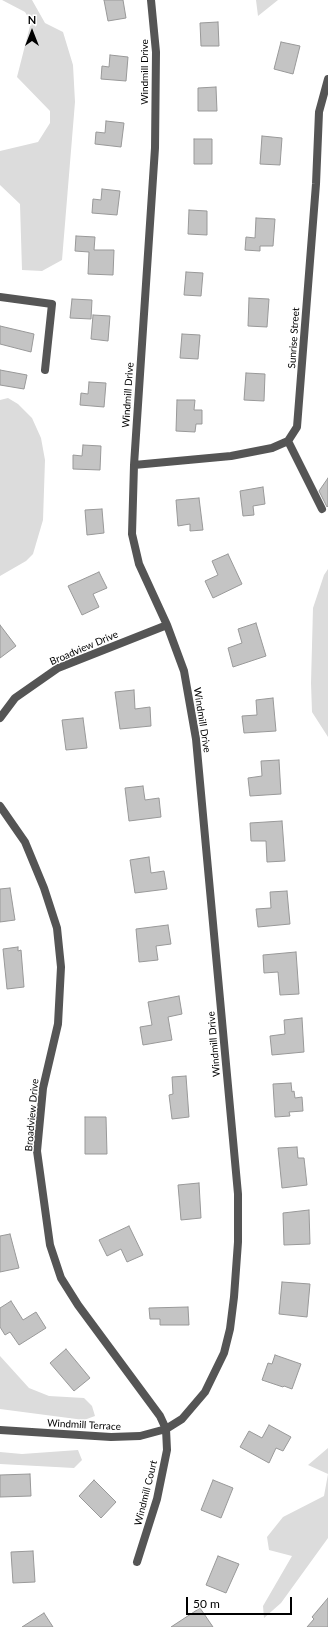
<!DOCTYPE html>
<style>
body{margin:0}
#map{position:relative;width:328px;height:1627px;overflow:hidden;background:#fff;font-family:Lato,sans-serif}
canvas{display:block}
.north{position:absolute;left:12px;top:12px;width:40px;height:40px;-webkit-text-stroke:3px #fff;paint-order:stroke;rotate:0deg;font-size:11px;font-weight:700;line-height:16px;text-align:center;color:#000}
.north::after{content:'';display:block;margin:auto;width:14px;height:18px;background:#000;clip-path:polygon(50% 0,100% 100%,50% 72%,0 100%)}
.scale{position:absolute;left:186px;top:1597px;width:106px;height:18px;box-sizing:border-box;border:2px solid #000;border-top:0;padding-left:5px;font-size:12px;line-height:14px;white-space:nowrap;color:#000;-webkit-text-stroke:3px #fff;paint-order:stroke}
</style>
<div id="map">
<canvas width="328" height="1627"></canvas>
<div class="north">N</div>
<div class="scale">50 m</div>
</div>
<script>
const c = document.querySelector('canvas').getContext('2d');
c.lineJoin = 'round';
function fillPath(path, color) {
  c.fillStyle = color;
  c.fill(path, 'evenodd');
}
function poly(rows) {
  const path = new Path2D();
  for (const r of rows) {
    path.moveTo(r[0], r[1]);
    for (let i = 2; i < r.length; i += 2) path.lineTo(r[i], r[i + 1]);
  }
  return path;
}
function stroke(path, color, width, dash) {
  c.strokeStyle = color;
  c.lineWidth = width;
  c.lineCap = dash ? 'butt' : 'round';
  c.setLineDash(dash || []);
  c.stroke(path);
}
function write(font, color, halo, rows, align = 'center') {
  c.font = font + ' Lato,sans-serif';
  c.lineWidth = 3;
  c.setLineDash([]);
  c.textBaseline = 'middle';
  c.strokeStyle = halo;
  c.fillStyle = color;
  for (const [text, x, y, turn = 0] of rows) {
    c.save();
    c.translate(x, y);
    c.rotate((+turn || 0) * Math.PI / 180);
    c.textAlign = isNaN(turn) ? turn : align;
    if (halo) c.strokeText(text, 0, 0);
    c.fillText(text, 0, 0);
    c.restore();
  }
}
fillPath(poly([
 [2,0,32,0,45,23,63,32,73,65,75,102,62,260,42,271,22,270,20,204,0,185,0,151,38,142,50,123,50,111,17,77,31,22,25,12],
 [256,0,278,0,258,16],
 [8,398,18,404,32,418,41,438,45,460,43,520,33,554,26,561,0,576,0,400],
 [328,569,328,737,312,712,311,683,313,608,324,575],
 [0,1356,29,1388,49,1396,84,1398,92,1406,95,1416,84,1420,0,1409],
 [328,1448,328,1538,281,1603,264,1618,263,1606,292,1556,269,1550,267,1537,283,1517,324,1496,328,1474,308,1465],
 [78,1450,82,1460,74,1468,0,1464,0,1452,22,1454]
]), '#dcdcdc');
const building = poly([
 [104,0,123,0,126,18,108,21,104,0],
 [218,22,219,46,201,46,200,23,218,22],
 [281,42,300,46,293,74,274,69,281,42],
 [110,55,128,57,126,81,101,79,102,66,109,67,110,55],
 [216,87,217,111,198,111,198,88,216,87],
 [106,121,124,123,121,147,95,144,96,132,105,133,106,121],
 [262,136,282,138,280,165,260,164,262,136],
 [194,139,212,139,212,164,194,164,194,139],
 [102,189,120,191,117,215,92,213,93,199,101,200,102,189],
 [189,210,207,211,207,235,188,234,189,210],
 [256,218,275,219,273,246,260,246,260,251,245,250,246,237,255,238,256,218],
 [76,236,95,237,94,250,114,250,113,275,88,274,89,252,75,251,76,236],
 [186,272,203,273,201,296,184,295,186,272],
 [249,298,269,299,267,327,248,326,249,298],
 [72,299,92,300,91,319,70,318,72,299],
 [93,315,110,316,108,341,91,339,93,315],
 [0,326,34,334,31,352,0,344,0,326],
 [182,334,200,335,198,359,180,358,182,334],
 [0,370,27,375,24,389,0,385,0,370],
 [246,373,265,374,264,401,244,400,246,373],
 [89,382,106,383,104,407,80,405,81,393,88,394,89,382],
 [177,400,195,400,194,410,202,410,202,424,196,424,195,432,176,431,177,400],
 [83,445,101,446,100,470,73,469,73,455,82,456,83,445],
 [328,478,328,506,327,507,319,491,328,478],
 [263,487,265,504,253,506,254,515,243,516,240,491,263,487],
 [199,498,203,530,190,531,190,524,178,526,176,500,199,498],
 [102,509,104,533,87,535,85,510,102,509],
 [228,554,242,584,213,598,205,581,218,575,212,561,228,554],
 [99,572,107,588,93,594,99,607,82,615,68,586,99,572],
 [256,623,266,656,233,667,228,648,242,643,238,629,256,623],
 [0,625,16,646,0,658,0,625],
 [134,690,135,709,150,707,151,726,120,729,115,692,134,690],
 [273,698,276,731,244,733,242,716,257,715,256,700,273,698],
 [83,718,87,748,66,750,62,720,83,718],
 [279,760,281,794,250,796,248,778,262,776,261,761,279,760],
 [143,786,145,800,159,798,161,817,129,821,125,788,143,786],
 [282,821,285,861,267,862,266,841,251,841,250,823,282,821],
 [149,857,151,873,164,871,167,889,135,893,130,860,149,857],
 [10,888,15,920,0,922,0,889,10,888],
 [287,891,290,924,258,927,256,909,271,908,270,892,287,891],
 [168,925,171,944,156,946,158,960,139,962,136,929,168,925],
 [18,947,18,951,21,950,24,987,7,989,3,949,18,947],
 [296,952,299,994,280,995,278,972,264,973,263,955,296,952],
 [179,996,182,1014,168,1017,172,1040,143,1045,140,1027,152,1025,148,1002,179,996],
 [302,1018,304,1052,272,1055,270,1036,285,1034,284,1020,302,1018],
 [186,1076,189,1117,172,1119,169,1095,173,1094,172,1077,186,1076],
 [291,1083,292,1092,294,1091,295,1098,302,1097,303,1111,289,1112,290,1116,275,1117,273,1084,291,1083],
 [85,1117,106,1117,107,1154,85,1154,85,1117],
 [297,1147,298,1158,304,1158,307,1185,282,1188,278,1148,297,1147],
 [199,1183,201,1218,181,1220,178,1185,199,1183],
 [309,1210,310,1244,284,1245,283,1213,309,1210],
 [129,1226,143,1255,127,1262,121,1249,107,1256,99,1240,129,1226],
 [10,1234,19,1268,0,1272,0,1236,10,1234],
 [282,1282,310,1284,307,1317,279,1314,282,1282],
 [11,1301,23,1320,36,1312,46,1328,19,1345,10,1332,5,1335,0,1327,0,1308,11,1301],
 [188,1307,189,1325,160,1325,160,1319,150,1319,149,1308,188,1307],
 [66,1349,90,1378,74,1391,50,1363,66,1349],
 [275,1355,301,1364,292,1389,284,1386,283,1387,262,1380,268,1363,272,1364,275,1355],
 [269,1425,291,1437,283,1451,276,1448,269,1463,240,1447,249,1431,262,1438,269,1425],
 [30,1474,31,1496,0,1497,0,1475,30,1474],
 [94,1480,116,1502,101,1518,79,1496,94,1480],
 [213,1480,233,1488,221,1518,201,1510,213,1480],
 [33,1551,35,1582,13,1583,11,1552,33,1551],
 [218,1556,239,1564,226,1593,206,1585,218,1556],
 [328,1598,328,1627,307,1627,314,1619,312,1617,328,1598],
 [200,1608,213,1627,171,1627,200,1608],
 [44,1613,53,1627,22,1627,44,1613]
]);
fillPath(building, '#c4c4c4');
stroke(building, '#999', 1);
stroke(poly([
 [0,297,52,304,45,370],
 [288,441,322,509],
 [134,465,231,456,272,448,288,441,297,427,316,184,319,112,328,79],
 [0,718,15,698,58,668,167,625],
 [0,806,25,842,44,888,57,928,61,967,58,1024,43,1088,37,1151,50,1245,61,1278,78,1305,160,1416,166,1429,167,1450,157,1499,137,1562],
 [0,1430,111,1437,140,1436,166,1429,182,1419,205,1392,224,1353,230,1329,234,1297,238,1242,238,1194,196,739,184,671,167,625,139,564,132,534,134,465,155,148,156,52,151,0]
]), '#555', 8);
write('10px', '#000', '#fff', [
 ["Windmill Drive",145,72,-90],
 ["Sunrise Street",294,338,-86],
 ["Windmill Drive",128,395,-86],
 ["Broadview Drive",84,648,-23],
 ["Windmill Drive",202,720,81],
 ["Windmill Drive",214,1044,-95],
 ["Broadview Drive",32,1115,-85],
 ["Windmill Terrace",84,1425,3],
 ["Windmill Court",146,1493,-76]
]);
</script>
